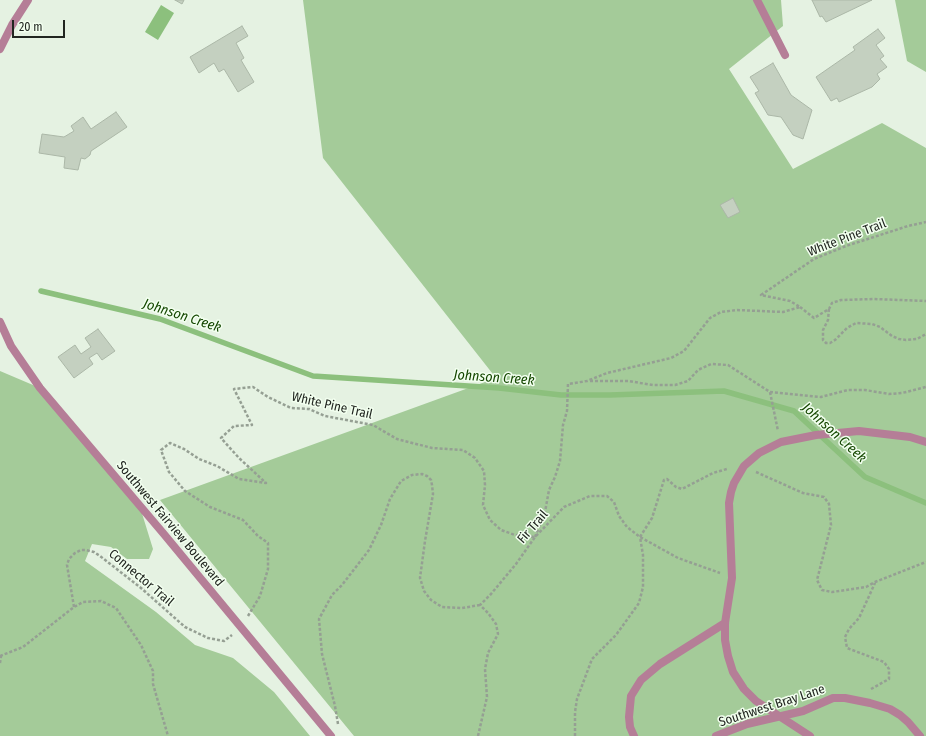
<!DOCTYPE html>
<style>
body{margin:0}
#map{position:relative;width:926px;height:736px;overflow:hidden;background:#e5f2e2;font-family:"Fira Sans Condensed",sans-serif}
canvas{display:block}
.scale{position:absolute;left:12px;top:20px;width:53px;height:18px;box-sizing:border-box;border:2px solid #212620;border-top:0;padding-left:5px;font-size:12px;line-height:14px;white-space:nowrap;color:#212620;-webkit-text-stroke:3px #f2ffef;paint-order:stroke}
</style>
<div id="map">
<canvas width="926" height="736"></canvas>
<div class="scale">20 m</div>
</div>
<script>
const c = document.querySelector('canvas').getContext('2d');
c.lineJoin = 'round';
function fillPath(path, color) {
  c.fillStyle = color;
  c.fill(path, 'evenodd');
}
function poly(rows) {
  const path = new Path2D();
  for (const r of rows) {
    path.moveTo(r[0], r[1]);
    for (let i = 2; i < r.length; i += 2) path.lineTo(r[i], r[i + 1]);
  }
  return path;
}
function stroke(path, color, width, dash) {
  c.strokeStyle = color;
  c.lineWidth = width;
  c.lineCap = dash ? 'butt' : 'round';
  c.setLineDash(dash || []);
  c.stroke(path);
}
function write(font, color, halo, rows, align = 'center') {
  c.font = font + ' "Fira Sans Condensed",sans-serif';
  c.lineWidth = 3;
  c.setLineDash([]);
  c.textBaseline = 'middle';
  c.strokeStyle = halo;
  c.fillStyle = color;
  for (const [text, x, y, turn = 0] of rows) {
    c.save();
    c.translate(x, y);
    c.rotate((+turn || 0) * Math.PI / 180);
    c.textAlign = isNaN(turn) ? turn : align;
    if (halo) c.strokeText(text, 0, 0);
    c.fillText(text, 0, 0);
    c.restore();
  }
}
fillPath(poly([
 [303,0,781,0,783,26,729,69,793,169,882,123,926,148,926,736,354,736,160,500,496,378,323,158],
 [895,0,926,0,926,72,907,61],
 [0,371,40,388,140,507,153,549,149,559,127,559,111,547,92,544,85,561,156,612,195,645,233,658,274,692,310,736,0,736]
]), '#a4cb99');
fillPath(poly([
 [161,5,174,13,158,40,145,32]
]), '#8cc07d');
stroke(poly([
 [41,291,160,319,313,376,499,388,561,395,610,395,724,391,794,411,865,477,926,503]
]), '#8cc07d', 5.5);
const building = poly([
 [175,0,184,0,182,4,175,0],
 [812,0,872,0,826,22,822,16,820,17,812,0],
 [242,26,248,36,236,43,244,58,241,60,254,82,238,92,224,69,219,72,214,63,199,73,190,57,242,26],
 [878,29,885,38,876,45,884,56,880,59,887,67,877,74,880,79,872,87,839,102,837,98,831,101,816,77,855,50,853,47,878,29],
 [773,63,791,95,812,110,803,139,793,135,781,117,768,115,755,93,759,91,750,77,773,63],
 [116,112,127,127,91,151,90,155,85,159,81,158,78,170,64,168,65,157,39,153,42,134,64,137,74,131,71,126,83,117,91,129,116,112],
 [733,198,740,212,728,218,720,205,733,198],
 [98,329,115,351,102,360,97,353,89,358,93,364,74,378,58,357,75,345,81,354,91,347,85,338,98,329]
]);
fillPath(building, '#c4d0c0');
stroke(building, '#abb7a7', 1);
stroke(poly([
 [800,307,814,318,829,309,832,303,841,300,874,299,926,301],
 [829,309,828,320,823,330,823,340,826,343,830,343,835,340,847,328,856,323,872,324,880,327,892,336,899,339,906,340,917,339,926,334],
 [590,381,628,381,653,385,675,385,688,381,698,370,711,364,728,365,770,392,821,397,848,390,865,390,889,394,902,393,926,387],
 [770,392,778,431],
 [756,472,803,493,824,497,829,504,831,525,817,580,822,590,832,592,866,587,875,582,926,562],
 [535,537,545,512,549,490,555,477,560,461,563,425,567,411,568,384,587,381,607,373,671,358,684,351,710,318,721,312,737,310,783,312,800,307,790,301,761,295,814,259,846,246,908,226,926,222],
 [74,607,67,565,69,559,75,553,81,550,86,550,94,552,100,556,141,588,185,627,208,638,224,641,232,635],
 [248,616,260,596,268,569,268,543,258,536,243,520,210,507,185,491,169,472,161,450,170,443,184,449,199,459,217,466,239,479,266,483,239,458,221,438,234,426,252,425,234,389,253,387,268,397,291,408,309,409,325,416,373,425,397,439,432,448,463,450,475,458,484,471,485,485,483,505,490,520,501,530,515,535,535,537],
 [0,656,23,647,74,607,83,602,101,601,116,608,141,645,153,671,153,684,168,736],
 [0,663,1,656],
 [871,689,889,679,889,669,884,662,847,648,845,637,849,629,859,618,875,583],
 [338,724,335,706,322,654,319,619,332,595,342,585,369,550,381,525,390,499,401,481,412,475,422,474,427,476,431,480,432,485,433,494,425,541,420,578,424,591,431,600,442,607,462,608,480,605],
 [478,736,487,697,485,669,488,653,498,634,496,624,488,613,480,605,491,594,516,564,535,537,564,507,590,496,607,496,614,502,619,516,627,527,640,537,678,558,720,573],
 [575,736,575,712,577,699,592,659,616,635,639,603,643,587,643,555,640,537,652,518,664,480,667,479,676,487,682,489,713,473,727,469]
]), '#959f93', 2.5, [3, 2]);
stroke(poly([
 [757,0,785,55]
]), '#b57e97', 8);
stroke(poly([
 [634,736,630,727,629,717,631,696,641,680,660,664,725,623],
 [716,736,747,724,803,711,833,698,845,698,870,703,890,709,900,715,908,722,920,736],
 [810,736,756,701,744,689,733,672,728,656,725,640,725,623,732,578,729,503,731,492,734,483,744,466,759,453,781,442,816,435,859,431,910,437,926,442]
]), '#b57e97', 8);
stroke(poly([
 [0,49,12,25,28,0],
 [0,322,11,346,40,388,163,533,331,736]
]), '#b57e97', 8);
write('13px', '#212620', '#f2ffef', [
 ["White Pine Trail",847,238,-21],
 ["White Pine Trail",332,406,13],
 ["Southwest Fairview Boulevard",170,524,50],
 ["Fir Trail",533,527,-49],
 ["Connector Trail",141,578,40],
 ["Southwest Bray Lane",772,706,-18]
]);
write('italic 14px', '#144700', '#f2ffef', [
 ["Johnson Creek",182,316,18],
 ["Johnson Creek",494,378,4],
 ["Johnson Creek",834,433,42]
]);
</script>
